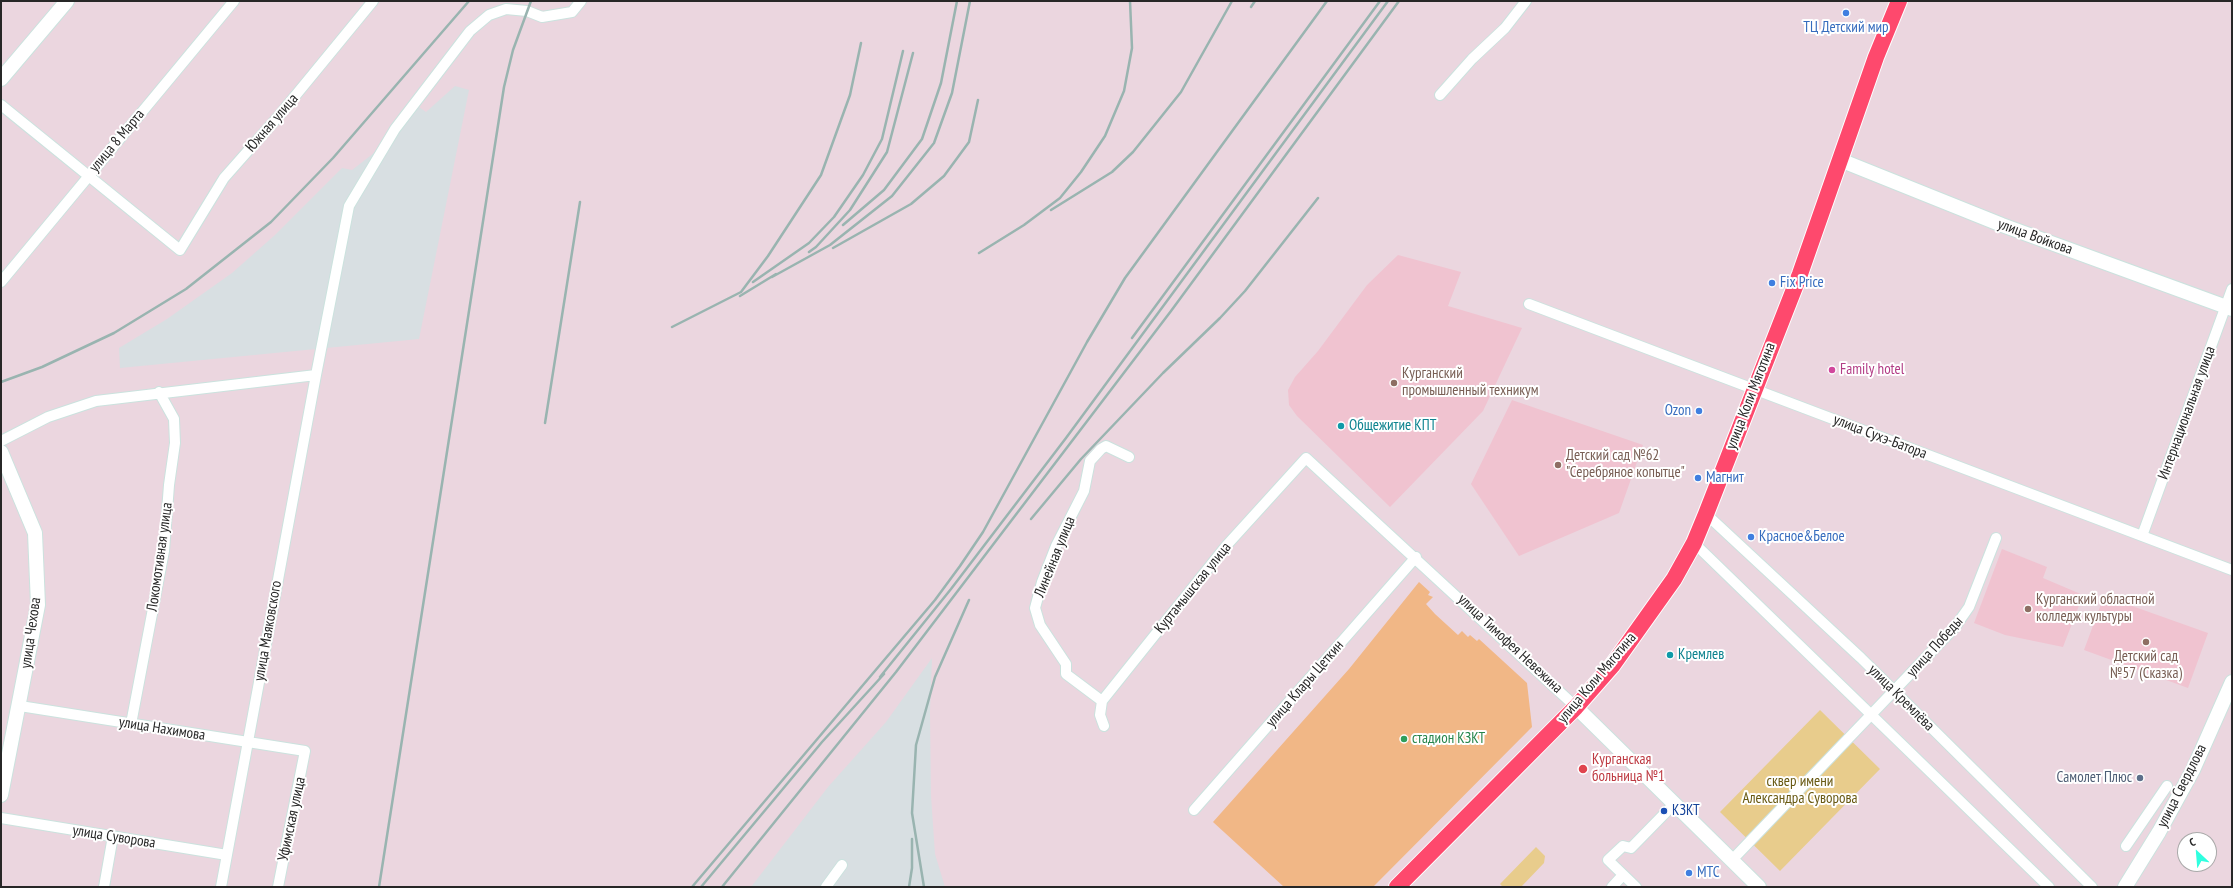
<!DOCTYPE html>
<meta charset="utf-8">
<style>
body{margin:0}
#map{position:relative;width:2233px;height:888px;overflow:hidden;background:#ebd6df;font-family:"PT Sans Narrow",sans-serif}
canvas{display:block}
.frame{position:absolute;inset:0;border:2px solid #272727;pointer-events:none}
.north{position:absolute;left:2177px;top:832px;width:40px;height:40px;box-sizing:border-box;background:#fff;border:1px solid #a9a9a9;border-radius:50%;rotate:334deg;font-size:11px;font-weight:700;line-height:16px;text-align:center;color:#272727}
.north::after{content:'';display:block;margin:auto;width:14px;height:18px;background:#2fffdf;clip-path:polygon(50% 0,100% 100%,50% 72%,0 100%)}
</style>
<div id="map">
<canvas width="2233" height="888"></canvas>
<div class="frame"></div>
<div class="north">С</div>
</div>
<script>
const c = document.querySelector('canvas').getContext('2d');
c.lineJoin = 'round';
function fillPath(path, color) {
  c.fillStyle = color;
  c.fill(path, 'evenodd');
}
function poly(rows) {
  const path = new Path2D();
  for (const r of rows) {
    path.moveTo(r[0], r[1]);
    for (let i = 2; i < r.length; i += 2) path.lineTo(r[i], r[i + 1]);
  }
  return path;
}
function stroke(path, color, width, dash) {
  c.strokeStyle = color;
  c.lineWidth = width;
  c.lineCap = dash ? 'butt' : 'round';
  c.setLineDash(dash || []);
  c.stroke(path);
}
function write(font, color, halo, rows, align = 'center') {
  c.font = font + ' "PT Sans Narrow",sans-serif';
  c.lineWidth = 4;
  c.setLineDash([]);
  c.textBaseline = 'middle';
  c.strokeStyle = halo;
  c.fillStyle = color;
  for (const [text, x, y, turn = 0] of rows) {
    c.save();
    c.translate(x, y);
    c.rotate((+turn || 0) * Math.PI / 180);
    c.textAlign = isNaN(turn) ? turn : align;
    if (halo) c.strokeText(text, 0, 0);
    c.fillText(text, 0, 0);
    c.restore();
  }
}
fillPath(poly([
 [455,86,469,90,419,339,120,368,119,348,167,319,232,273,275,235,342,168,352,170,392,139,413,111,419,107,426,112],
 [932,658,930,712,931,796,935,854,945,887,751,887,828,787,886,722]
]), '#d8dfe2');
fillPath(poly([
 [1398,255,1461,272,1448,306,1522,328,1483,411,1390,507,1297,416,1289,405,1288,390,1295,377,1318,351,1367,285],
 [1512,400,1643,445,1619,513,1519,556,1471,484],
 [2002,549,2047,567,2043,578,2083,595,2063,647,2005,635,1974,623],
 [2104,596,2208,633,2188,688,2084,650]
]), '#f0c3d0');
fillPath(poly([
 [1820,710,1880,769,1780,871,1720,812],
 [1536,847,1545,856,1544,863,1521,887,1503,887,1500,884]
]), '#e8cc8c');
fillPath(poly([
 [1419,582,1430,592,1428,595,1433,597,1426,604,1435,614,1458,635,1462,631,1468,637,1470,635,1477,641,1479,639,1527,683,1532,727,1373,887,1284,887,1213,822,1349,669]
]), '#f1b786');
const street = poly([
 [1440,95,1472,59,1505,28,1526,1],
 [1,105,180,250,224,178,277,118,373,1],
 [1,282,234,1],
 [1529,304,2232,570],
 [1,441,48,417,96,401,316,375,349,206,395,129,470,31,489,15,506,9,527,11,542,17,572,12,581,1],
 [1706,514,1861,658,2092,887],
 [2142,536,2232,289],
 [1694,543,2049,887],
 [1102,701,1066,674,1066,664,1040,625,1035,608,1042,582,1056,546,1084,491,1090,461,1101,449,1106,446,1129,457],
 [20,706,305,751,278,887],
 [131,724,164,551,169,485,175,443,174,419,159,392],
 [1104,726,1100,715,1102,701,1226,546,1306,458,1576,707],
 [1194,810,1416,557],
 [1,818,227,855],
 [2126,846,2167,786],
 [1732,860,1955,627,1969,607,1996,538],
 [104,887,113,836],
 [221,887,316,375],
 [826,887,842,865],
 [1612,887,1623,875],
 [1636,887,1608,860,1623,846,1631,848,1674,804]
]);
const secondary = poly([
 [1,79,67,1],
 [1840,160,2002,225,2232,309],
 [1,452,35,533,38,605,1,795],
 [1576,707,1759,887],
 [2125,887,2159,832,2193,770,2232,682]
]);
const primary = poly([
 [1397,887,1576,707,1612,666,1674,579,1694,543,1706,514,1800,274,1876,57,1899,1]
]);
stroke(street, '#cbe2de', 12);
stroke(secondary, '#cbe2de', 16);
stroke(primary, '#fff', 18);
stroke(street, '#fff', 10);
stroke(secondary, '#fff', 14);
stroke(primary, '#fe496d', 16);
stroke(poly([
 [1251,7,1255,1],
 [1051,210,1112,172,1133,152,1181,92,1232,1],
 [843,225,884,190,922,139,941,83,957,1],
 [833,248,911,204,944,176,969,142,978,100],
 [809,252,816,247,850,210,887,152,913,53],
 [979,253,1024,225,1060,198,1081,172,1105,136,1124,91,1132,48,1130,1],
 [772,277,830,245,892,196,934,143,952,93,970,1],
 [753,282,809,243,834,217,863,175,882,139,903,51],
 [740,296,776,274],
 [672,327,741,292,768,256,821,175,850,95,861,43],
 [1132,338,1380,1],
 [1,382,42,367,114,333,186,289,271,222,333,158,469,1],
 [545,423,580,202],
 [1031,519,1081,459,1163,373,1220,318,1245,291,1318,198],
 [880,677,951,589,1066,438,1388,1],
 [379,887,504,87,513,50,531,1],
 [692,887,935,600,960,566,983,532,1087,342,1125,278,1327,1],
 [701,887,822,742,884,674],
 [722,887,896,672,1171,311,1399,1],
 [909,887,912,868,912,839],
 [924,887,912,813,916,745,935,677,969,600]
]), '#99b4b0', 2.5);
for (const [x, y, r, color] of [
 [1846,13,4,"#3f7fe0"],
 [1772,283,4,"#3f7fe0"],
 [1832,370,4,"#d1479c"],
 [1394,383,4,"#8d6e63"],
 [1699,411,4,"#3f7fe0"],
 [1341,426,4,"#0f9aa8"],
 [1558,465,4,"#8d6e63"],
 [1698,478,4,"#3f7fe0"],
 [1751,537,4,"#3f7fe0"],
 [2028,609,4,"#8d6e63"],
 [2146,642,4,"#8d6e63"],
 [1670,655,4,"#0f9aa8"],
 [1404,739,4,"#2e9e5b"],
 [1583,769,5,"#e0444e"],
 [2140,778,4,"#5c6f8a"],
 [1664,811,4,"#1a4fb4"],
 [1689,873,4,"#3f7fe0"]
]) {
  const dot = new Path2D();
  dot.arc(x, y, r, 0, 2 * Math.PI);
  c.fillStyle = color;
  c.fill(dot);
  stroke(dot, '#fff', 1.5);
}
write('15px', '#366cbe', '#fff', [
 ["ТЦ Детский мир",1846,28,"center"],
 ["Fix Price",1780,283],
 ["Ozon",1691,411,"right"],
 ["Магнит",1706,478],
 ["Красное&Белое",1759,537],
 ["МТС",1697,873]
], 'left');
write('15px', '#272727', '#fff', [
 ["Южная улица",272,123,-49],
 ["улица 8 Марта",117,141,-50],
 ["улица Войкова",2035,237,20],
 ["улица Коли Мяготина",1751,396,-69],
 ["Интернациональная улица",2187,413,-70],
 ["улица Сухэ-Батора",1880,437,21],
 ["Локомотивная улица",160,557,-82],
 ["Линейная улица",1055,557,-68],
 ["Куртамышская улица",1193,588,-51],
 ["улица Маяковского",268,631,-80],
 ["улица Чехова",31,633,-82],
 ["улица Тимофея Невежина",1510,644,43],
 ["улица Победы",1935,647,-48],
 ["улица Коли Мяготина",1597,678,-50],
 ["улица Клары Цеткин",1305,684,-49],
 ["улица Кремлёва",1901,698,45],
 ["улица Нахимова",162,729,9],
 ["улица Свердлова",2182,786,-63],
 ["Уфимская улица",292,819,-78],
 ["улица Суворова",114,837,9]
]);
write('15px', '#b23c85', '#fff', [
 ["Family hotel",1840,370]
], 'left');
write('15px', '#785e54', '#fff', [
 ["Курганский",1402,374],
 ["промышленный техникум",1402,391],
 ["Детский сад №62",1566,456],
 ["\"Серебряное копытце\"",1566,473],
 ["Курганский областной",2036,600],
 ["колледж культуры",2036,617],
 ["Детский сад",2146,657,"center"],
 ["№57 (Сказка)",2146,674,"center"]
], 'left');
write('15px', '#0d838f', '#fff', [
 ["Общежитие КПТ",1349,426],
 ["Кремлев",1678,655]
], 'left');
write('15px', '#27864d', '#fff', [
 ["стадион КЗКТ",1412,739]
], 'left');
write('15px', '#be3a42', '#fff', [
 ["Курганская",1592,760],
 ["больница №1",1592,777]
], 'left');
write('15px', '#4e5e75', '#fff', [
 ["Самолет Плюс",2132,778]
], 'right');
write('15px', '#685912', '#fff', [
 ["сквер имени",1800,782],
 ["Александра Суворова",1800,799]
]);
write('15px', '#164399', '#fff', [
 ["КЗКТ",1672,811]
], 'left');
</script>
